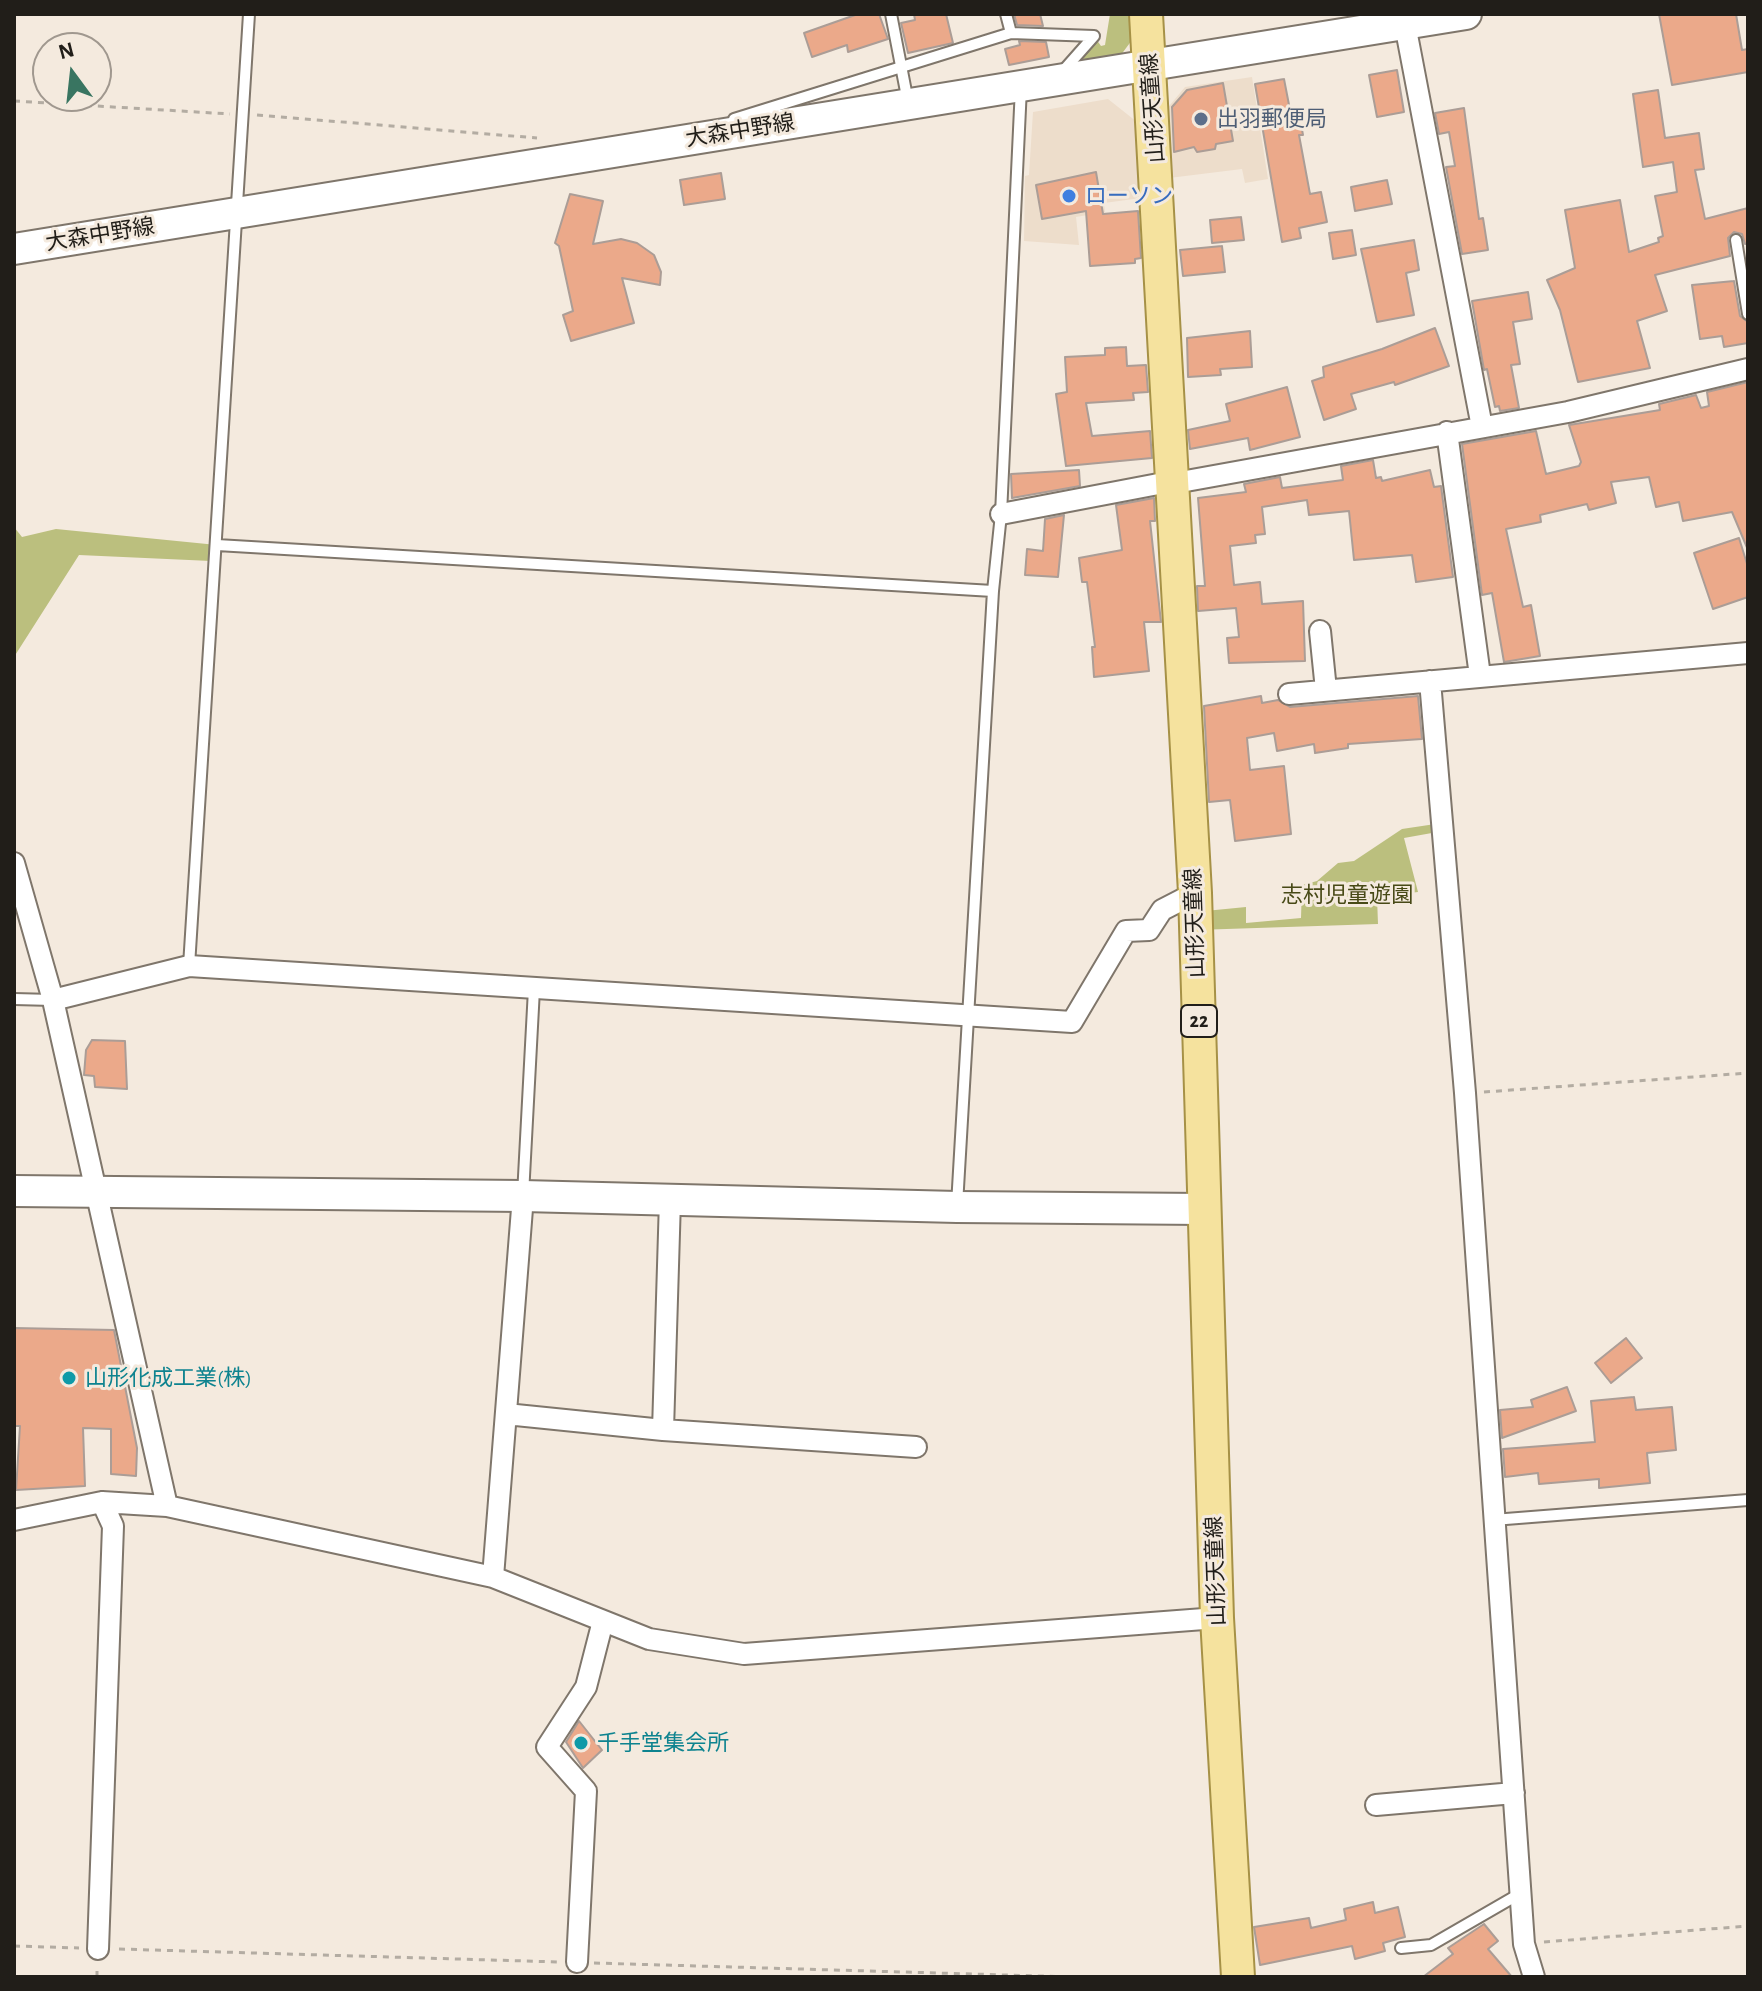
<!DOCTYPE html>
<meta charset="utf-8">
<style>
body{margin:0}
#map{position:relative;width:1762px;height:1991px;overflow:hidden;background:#f4eade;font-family:"Alegreya Sans",sans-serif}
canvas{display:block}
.frame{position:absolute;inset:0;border:16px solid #211e19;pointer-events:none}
.north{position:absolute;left:32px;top:32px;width:80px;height:80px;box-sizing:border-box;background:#f4eade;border:2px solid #a0988f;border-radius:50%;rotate:345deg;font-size:22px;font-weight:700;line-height:32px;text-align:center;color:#211e19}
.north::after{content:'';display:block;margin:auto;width:28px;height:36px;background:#397561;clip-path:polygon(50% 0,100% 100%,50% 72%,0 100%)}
</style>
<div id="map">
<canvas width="1762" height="1991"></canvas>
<div class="frame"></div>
<div class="north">N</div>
</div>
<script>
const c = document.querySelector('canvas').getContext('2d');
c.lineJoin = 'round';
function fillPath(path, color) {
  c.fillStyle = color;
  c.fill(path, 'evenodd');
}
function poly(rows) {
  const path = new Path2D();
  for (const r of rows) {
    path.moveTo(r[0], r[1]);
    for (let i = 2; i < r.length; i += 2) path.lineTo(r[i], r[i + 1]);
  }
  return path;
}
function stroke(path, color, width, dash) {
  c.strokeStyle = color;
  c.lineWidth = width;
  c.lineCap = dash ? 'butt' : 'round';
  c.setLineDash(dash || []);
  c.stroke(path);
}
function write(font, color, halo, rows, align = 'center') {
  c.font = font + ' "Alegreya Sans","Noto Sans JP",sans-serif';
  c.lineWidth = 6;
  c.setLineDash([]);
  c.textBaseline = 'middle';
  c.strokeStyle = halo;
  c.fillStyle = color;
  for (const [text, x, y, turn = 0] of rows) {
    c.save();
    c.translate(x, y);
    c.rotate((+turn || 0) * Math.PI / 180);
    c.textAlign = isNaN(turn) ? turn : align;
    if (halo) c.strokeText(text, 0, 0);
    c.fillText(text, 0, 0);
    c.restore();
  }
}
fillPath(poly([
 [1252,77,1268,179,1245,183,1242,169,1169,178,1165,111,1185,87],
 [1108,99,1137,122,1141,198,1104,203,1105,212,1076,217,1079,245,1024,241,1025,176,1029,175,1033,112]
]), '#edddcb');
fillPath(poly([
 [1110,14,1134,14,1135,36,1109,71,1057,78,1094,36,1101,46,1105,45],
 [14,527,22,537,56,529,217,545,211,561,79,555,14,657],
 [1442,823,1443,831,1404,838,1418,892,1377,897,1378,924,1196,930,1195,912,1246,907,1246,923,1301,918,1302,885,1317,881,1338,863,1354,861,1402,829]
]), '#bbbf7e');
const building = poly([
 [858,14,879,14,888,39,848,52,847,45,812,57,804,33,858,14],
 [914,14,946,14,953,43,908,53,901,23,915,20,914,14],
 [1014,14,1040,14,1043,26,1017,25,1014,14],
 [1659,14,1736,14,1742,50,1748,49,1748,72,1672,85,1659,14],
 [1019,41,1046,42,1049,57,1009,65,1005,49,1020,45,1019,41],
 [1397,70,1404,112,1377,117,1369,75,1397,70],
 [1284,79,1290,110,1298,108,1303,135,1299,135,1310,194,1321,192,1327,222,1299,228,1301,238,1282,242,1255,84,1284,79],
 [1223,83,1233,141,1216,144,1215,149,1197,152,1194,147,1174,152,1172,107,1187,90,1223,83],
 [1658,90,1665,138,1699,133,1704,169,1695,170,1705,219,1748,208,1748,243,1745,244,1742,234,1734,232,1728,238,1730,256,1655,275,1667,311,1637,321,1650,368,1578,382,1560,310,1547,280,1575,268,1565,210,1620,200,1629,252,1659,242,1658,238,1663,236,1655,196,1677,192,1673,162,1643,167,1633,94,1658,90],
 [1464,108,1479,219,1483,218,1488,250,1462,254,1446,167,1455,166,1449,132,1439,134,1435,113,1464,108],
 [1096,172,1103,214,1138,211,1141,258,1135,259,1135,263,1090,266,1086,211,1042,219,1036,185,1096,172],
 [721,173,725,199,684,205,680,180,721,173],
 [1387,180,1392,204,1355,211,1351,187,1387,180],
 [570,194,603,201,593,244,621,239,637,243,654,255,661,272,660,285,622,278,634,323,571,341,563,315,573,311,559,246,555,243,570,194],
 [1241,217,1244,240,1212,243,1210,220,1241,217],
 [1352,230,1356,255,1333,259,1329,233,1352,230],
 [1414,240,1419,270,1406,273,1414,315,1377,322,1361,249,1414,240],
 [1222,246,1225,272,1183,276,1180,250,1222,246],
 [1734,281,1740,316,1748,322,1748,343,1724,347,1722,336,1700,339,1692,285,1734,281],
 [1528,292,1532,319,1513,322,1520,364,1511,365,1519,408,1500,411,1499,406,1495,407,1487,369,1484,370,1472,301,1528,292],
 [1435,328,1449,366,1395,385,1394,382,1351,394,1356,409,1324,420,1312,381,1324,377,1323,367,1382,349,1435,328],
 [1250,331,1252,367,1220,369,1221,375,1188,377,1187,338,1250,331],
 [1126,347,1127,366,1146,365,1148,392,1133,393,1134,400,1086,403,1092,436,1150,431,1152,458,1066,466,1056,394,1067,392,1065,357,1105,355,1105,348,1126,347],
 [1748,382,1748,550,1732,512,1683,521,1679,502,1656,507,1649,477,1611,482,1616,503,1589,510,1587,504,1540,515,1541,522,1506,529,1523,607,1531,605,1540,656,1504,662,1492,593,1482,595,1462,444,1536,431,1546,474,1579,466,1581,462,1569,425,1660,410,1659,404,1696,395,1701,408,1709,406,1707,392,1748,382],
 [1287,387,1300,437,1250,450,1248,438,1190,449,1188,430,1230,421,1226,404,1287,387],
 [1373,460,1376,478,1381,477,1382,481,1430,470,1434,487,1441,486,1453,577,1416,582,1412,555,1354,560,1349,511,1309,515,1307,500,1262,507,1265,534,1255,535,1256,543,1230,546,1234,585,1260,582,1262,604,1303,601,1305,661,1229,663,1227,638,1239,637,1236,608,1198,611,1197,586,1205,586,1198,498,1246,492,1244,484,1280,477,1282,488,1343,480,1341,466,1373,460],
 [1079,470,1080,486,1012,498,1011,474,1079,470],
 [1154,498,1155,521,1150,521,1161,622,1144,622,1149,671,1094,677,1092,647,1095,647,1087,582,1082,582,1079,558,1122,550,1116,505,1154,498],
 [1064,515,1058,577,1025,575,1027,549,1043,551,1045,519,1064,515],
 [1739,538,1748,567,1748,597,1713,609,1694,553,1739,538],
 [1261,696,1262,703,1278,700,1290,707,1418,696,1422,739,1348,744,1348,748,1315,753,1314,744,1277,751,1274,733,1247,738,1250,770,1284,766,1291,834,1235,841,1230,800,1209,802,1204,706,1261,696],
 [92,1040,125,1041,127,1089,95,1087,94,1076,84,1075,86,1050,92,1040],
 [14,1328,114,1330,137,1448,136,1476,111,1474,111,1429,83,1428,85,1486,16,1490,20,1426,14,1426,14,1328],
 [1626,1338,1642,1358,1611,1383,1595,1363,1626,1338],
 [1567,1387,1576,1411,1502,1438,1500,1410,1533,1407,1531,1400,1567,1387],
 [1634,1397,1636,1410,1672,1407,1676,1450,1647,1453,1650,1483,1599,1488,1599,1479,1539,1484,1538,1473,1505,1477,1503,1449,1595,1442,1591,1401,1634,1397],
 [579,1721,602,1750,583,1768,566,1742,579,1721],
 [1373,1902,1375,1913,1398,1907,1405,1937,1383,1943,1385,1951,1355,1959,1352,1946,1260,1965,1254,1927,1309,1918,1311,1928,1346,1920,1344,1909,1373,1902],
 [1484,1924,1498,1941,1488,1949,1512,1977,1423,1977,1453,1954,1448,1948,1484,1924]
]);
fillPath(building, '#eba98a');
stroke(building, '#ab9d96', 2);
const lane = poly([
 [891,14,908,102],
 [1006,14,1011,33],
 [734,119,1011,33,1094,36,1063,71],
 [1736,240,1748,314],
 [217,545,993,591],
 [189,966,249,14],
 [14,999,53,1000],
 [523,1195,534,989],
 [957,1205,993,591,1001,514,1021,87],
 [1493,1520,1748,1500],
 [1401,1948,1431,1945,1521,1893]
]);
const street = poly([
 [1403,14,1482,427],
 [1447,432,1480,676],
 [1175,483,1568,412,1748,369],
 [1001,514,1174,481],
 [1320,631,1326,690],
 [1430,681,1465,1093,1524,1944,1534,1977],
 [1289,694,1748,653],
 [14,863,53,1000,167,1506],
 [53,1000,189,966,1072,1022,1126,931,1149,930,1162,910,1195,893],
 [506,1414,663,1430,916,1447],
 [663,1430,670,1200],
 [14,1520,102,1502,167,1506,493,1577,649,1639,744,1654,1217,1618],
 [493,1577,523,1196],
 [1376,1805,1514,1793],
 [98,1949,113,1526,102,1502],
 [577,1962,586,1791,547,1747,586,1687,603,1621]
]);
const secondary = poly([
 [14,249,1466,14],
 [14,1191,523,1196,957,1207,1205,1209]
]);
const primary = poly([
 [1146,14,1195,893,1217,1618,1238,1977]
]);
stroke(lane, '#7f766b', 14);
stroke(street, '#7f766b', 24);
stroke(secondary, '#7f766b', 34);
stroke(primary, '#a69146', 36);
stroke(poly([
 [14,101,230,114],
 [257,115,537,138],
 [1484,1092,1748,1073],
 [1544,1942,1748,1926],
 [14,1946,79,1948],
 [119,1949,559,1962],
 [594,1963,1074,1977],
 [97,1977,97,1968]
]), '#b3aca2', 3, [6, 6]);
stroke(lane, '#fff', 10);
stroke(street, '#fff', 20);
stroke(secondary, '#fff', 30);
stroke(primary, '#f5e29e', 32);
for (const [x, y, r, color] of [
 [1201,119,8,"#5c6f8a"],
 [1069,196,8,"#3f7fe0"],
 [69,1378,8,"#0f9aa8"],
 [581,1743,8,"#0f9aa8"]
]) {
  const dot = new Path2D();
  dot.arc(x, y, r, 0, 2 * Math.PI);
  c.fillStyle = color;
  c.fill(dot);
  stroke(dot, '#f4eade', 3);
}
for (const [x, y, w] of [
 [1199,1021,36]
]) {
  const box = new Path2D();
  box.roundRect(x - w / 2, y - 16, w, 32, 6);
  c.fillStyle = '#f4eade';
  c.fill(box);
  stroke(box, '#211e19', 2);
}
write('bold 20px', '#211e19', null, [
 ["22",1199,1021]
]);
write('22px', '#211e19', '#f4eade', [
 ["山形天童線",1153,108,-94],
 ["大森中野線",740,131,-9],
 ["大森中野線",100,235,-9],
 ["山形天童線",1195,923,-92],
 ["山形天童線",1216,1571,-92]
]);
write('22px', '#4e5e75', '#f4eade', [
 ["出羽郵便局",1217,119]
], 'left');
write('22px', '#366cbe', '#f4eade', [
 ["ローソン",1085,196]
], 'left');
write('22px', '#474916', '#f4eade', [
 ["志村児童遊園",1347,895]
]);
write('22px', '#0d838f', '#f4eade', [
 ["山形化成工業(株)",85,1378],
 ["千手堂集会所",597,1743]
], 'left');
</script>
